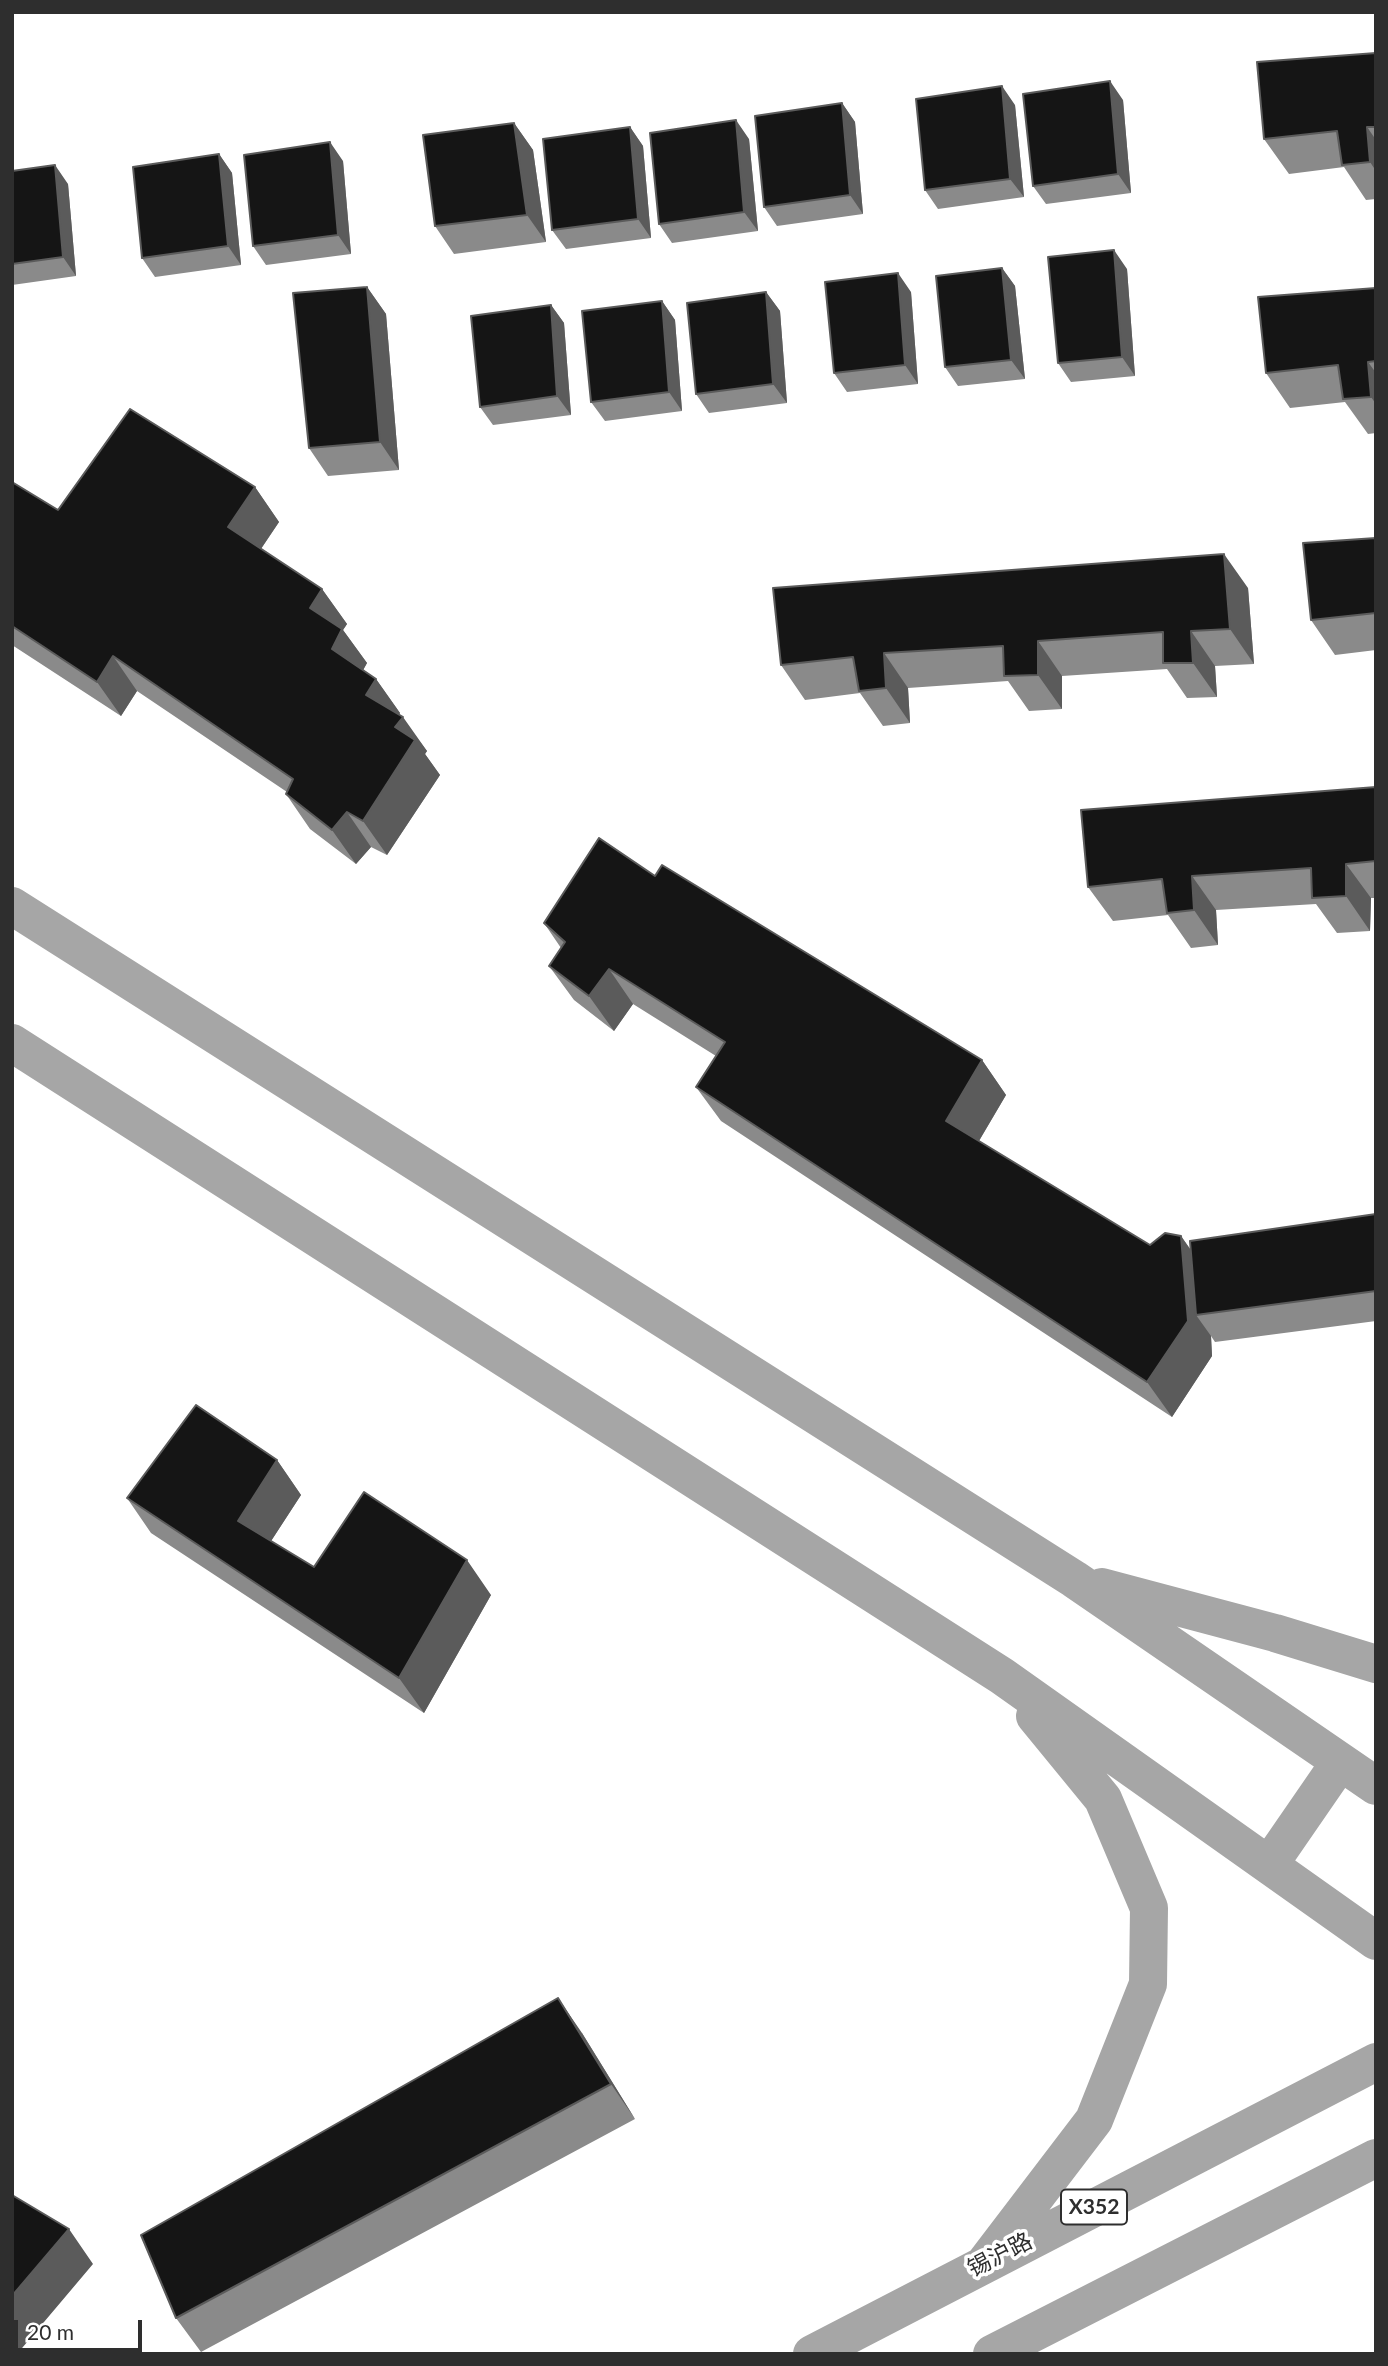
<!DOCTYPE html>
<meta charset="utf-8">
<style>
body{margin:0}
#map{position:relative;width:1388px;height:2366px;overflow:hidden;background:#fff;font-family:Lato,sans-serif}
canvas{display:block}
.frame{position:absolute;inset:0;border:14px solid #2e2e2e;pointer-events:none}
.scale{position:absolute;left:14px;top:2320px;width:128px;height:32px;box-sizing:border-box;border:4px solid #2e2e2e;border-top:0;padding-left:9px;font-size:21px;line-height:24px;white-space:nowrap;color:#2e2e2e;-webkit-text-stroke:5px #fff;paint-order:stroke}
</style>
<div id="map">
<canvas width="1388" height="2366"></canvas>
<div class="frame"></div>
<div class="scale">20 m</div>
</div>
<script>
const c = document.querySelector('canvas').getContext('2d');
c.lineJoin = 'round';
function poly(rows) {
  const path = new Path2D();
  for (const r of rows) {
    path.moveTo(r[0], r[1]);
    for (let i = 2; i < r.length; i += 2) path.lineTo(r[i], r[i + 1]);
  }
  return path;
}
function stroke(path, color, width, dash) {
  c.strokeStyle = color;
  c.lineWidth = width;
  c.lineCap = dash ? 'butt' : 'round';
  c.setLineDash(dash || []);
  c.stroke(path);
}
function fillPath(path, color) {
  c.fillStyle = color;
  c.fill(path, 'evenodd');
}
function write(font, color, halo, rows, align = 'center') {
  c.font = font + ' Lato,"Noto Sans SC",sans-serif';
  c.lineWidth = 7;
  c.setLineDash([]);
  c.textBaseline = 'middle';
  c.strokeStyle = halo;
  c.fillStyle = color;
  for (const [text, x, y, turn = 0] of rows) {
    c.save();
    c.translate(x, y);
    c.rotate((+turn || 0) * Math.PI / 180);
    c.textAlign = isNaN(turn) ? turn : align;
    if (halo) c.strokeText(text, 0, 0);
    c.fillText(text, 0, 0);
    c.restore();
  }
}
stroke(poly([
 [12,906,1074,1579,1376,1786],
 [12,1043,1002,1676,1376,1941],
 [1102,1587,1275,1633,1376,1664],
 [1269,1865,1340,1762],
 [985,2263,1094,2120,1148,1984,1149,1908,1103,1799,1035,1716],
 [812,2354,1376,2062],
 [992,2354,1376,2158]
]), '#a6a6a6', 38);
fillPath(poly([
 [1376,53,1376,199,1366,200,1344,167,1289,174,1264,139],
 [1123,100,1131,193,1046,204,1033,186],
 [842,103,855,122,863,214,777,226,764,207],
 [1015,105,1024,197,938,209,925,190],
 [514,123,533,150,546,242,454,254,435,226],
 [630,127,643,146,651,238,566,249,552,230],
 [749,139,758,231,672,243,659,224],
 [219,154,232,173,241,265,155,277,142,258],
 [343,161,351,254,266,265,253,246],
 [12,171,68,184,76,276,12,285],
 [1002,268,1015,286,1025,379,958,386,945,367],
 [1127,269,1135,376,1071,382,1058,363],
 [367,287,386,314,399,470,328,476,309,448],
 [1376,288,1376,433,1368,434,1345,402,1290,408,1266,373],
 [766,292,780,311,787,403,709,413,696,394],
 [911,292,918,384,847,392,834,373],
 [662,301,675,320,682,411,605,421,591,402],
 [551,305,564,323,571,415,493,425,480,407],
 [12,482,58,510,255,487,279,522,261,549,322,589,347,624,343,630,367,663,363,670,376,679,400,713,399,715,427,751,425,754,440,775,387,855,371,847,356,864,310,829,286,794,287,792,137,691,121,716,12,645],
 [1376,538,1376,650,1335,655,1311,620],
 [1248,588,1254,664,1215,666,1217,697,1187,698,1167,669,1062,676,1062,709,1029,711,1008,681,908,688,910,723,883,726,860,693,805,700,781,665],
 [1376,787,1376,898,1371,898,1370,931,1337,933,1316,904,1216,910,1218,945,1191,948,1168,915,1113,921,1088,887],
 [655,876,982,1060,1006,1095,979,1141,1150,1245,1181,1236,1191,1250,1376,1214,1376,1321,1215,1342,1211,1336,1212,1356,1172,1417,721,1121,696,1087,716,1056,633,1004,614,1031,574,1000,549,966,561,948,544,923],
 [277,1460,301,1495,271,1541,314,1567,491,1595,424,1713,151,1533,127,1498],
 [582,2033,635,2119,201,2352,176,2318]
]), '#8a8a8a');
fillPath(poly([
 [1110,81,1123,100,1131,193,1118,174],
 [1002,86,1015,105,1024,197,1010,179],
 [842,103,855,122,863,214,850,195],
 [736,120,749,139,758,231,744,212],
 [514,123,533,150,546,242,527,215],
 [630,127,643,146,651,238,638,219],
 [1367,127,1376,140,1376,171,1370,162],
 [330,142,343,161,351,254,338,235],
 [219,154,232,173,241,265,228,246],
 [55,165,68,184,76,276,63,257],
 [1114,250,1127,269,1135,376,1122,357],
 [1002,268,1015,286,1025,379,1011,360],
 [898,273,911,292,918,384,905,365],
 [367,287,386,314,399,470,380,442],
 [766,292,780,311,787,403,773,384],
 [662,301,675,320,682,411,669,392],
 [551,305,564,323,571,415,557,396],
 [1368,362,1376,373,1376,404,1371,397],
 [255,487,279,522,252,562,228,527],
 [1224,554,1248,588,1254,664,1230,629],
 [322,589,347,624,343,630,367,663,356,683,332,649,310,608],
 [1191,631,1215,666,1217,697,1193,663],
 [1038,641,1062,676,1062,709,1038,675],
 [884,653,908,688,910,723,886,688],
 [113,656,137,691,121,716,97,682],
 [376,679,400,713,391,729,366,695],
 [403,717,427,751,425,754,440,775,387,855,363,821,395,727],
 [347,812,371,847,356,864,332,830],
 [1346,864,1371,898,1370,931,1346,896],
 [1192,876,1216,910,1218,945,1194,910],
 [609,969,633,1004,614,1031,589,996],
 [982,1060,1006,1095,970,1156,946,1121],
 [1181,1236,1205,1271,1196,1315,1211,1336,1212,1356,1172,1417,1147,1382],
 [277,1460,301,1495,262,1555,238,1521],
 [467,1560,491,1595,424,1713,399,1678],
 [558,1998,582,2033,635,2119,611,2084],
 [69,2229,93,2264,17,2354,12,2354,12,2296]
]), '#5b5b5b');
const building = poly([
 [1376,53,1376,127,1367,127,1370,162,1342,165,1337,131,1264,139,1257,62,1376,53],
 [1110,81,1118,174,1033,186,1023,94,1110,81],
 [1002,86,1010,179,925,190,916,99,1002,86],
 [842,103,850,195,764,207,755,116,842,103],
 [736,120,744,212,659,224,650,133,736,120],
 [514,123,527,215,435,226,423,135,514,123],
 [630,127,638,219,552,230,543,139,630,127],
 [330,142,338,235,253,246,244,155,330,142],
 [219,154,228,246,142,258,133,167,219,154],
 [55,165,63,257,12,264,12,171,55,165],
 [1114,250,1122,357,1058,363,1048,257,1114,250],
 [1002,268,1011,360,945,367,936,276,1002,268],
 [898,273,905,365,834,373,825,282,898,273],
 [367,287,380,442,309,448,293,293,367,287],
 [1376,288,1376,361,1368,362,1371,397,1343,399,1338,365,1266,373,1258,297,1376,288],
 [766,292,773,384,696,394,687,303,766,292],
 [662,301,669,392,591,402,582,311,662,301],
 [551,305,557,396,480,407,471,316,551,305],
 [130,409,255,487,228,527,322,589,310,608,342,629,332,649,376,679,366,695,403,717,395,727,415,740,363,821,347,812,332,830,286,794,293,779,113,656,97,682,12,626,12,482,58,510,130,409],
 [1376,538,1376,613,1311,620,1303,543,1376,538],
 [1224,554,1230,629,1191,631,1193,663,1163,663,1163,632,1038,641,1038,675,1004,676,1003,646,884,653,886,688,859,691,853,657,781,665,773,588,1224,554],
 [1376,787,1376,861,1346,864,1346,896,1312,898,1311,868,1192,876,1194,910,1167,913,1162,879,1088,887,1081,810,1376,787],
 [599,838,655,876,662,865,982,1060,946,1121,1150,1245,1165,1233,1181,1236,1188,1321,1147,1382,696,1087,725,1042,609,969,589,996,549,966,565,942,544,923,599,838],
 [1376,1214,1376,1291,1196,1315,1190,1241,1376,1214],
 [196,1405,277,1460,238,1521,314,1567,364,1492,467,1560,399,1678,127,1498,196,1405],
 [558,1998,611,2084,176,2318,141,2235,558,1998],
 [12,2195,69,2229,12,2296,12,2195]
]);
fillPath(building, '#151515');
stroke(building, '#5b5b5b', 2);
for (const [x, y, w] of [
 [1094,2207,66]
]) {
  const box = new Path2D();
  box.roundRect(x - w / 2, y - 17.5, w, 35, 5);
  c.fillStyle = '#fff';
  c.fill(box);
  stroke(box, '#2e2e2e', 2);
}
write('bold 21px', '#2e2e2e', null, [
 ["X352",1094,2207]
]);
write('23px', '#2e2e2e', '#fff', [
 ["锡沪路",1000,2255,-27]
]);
</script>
